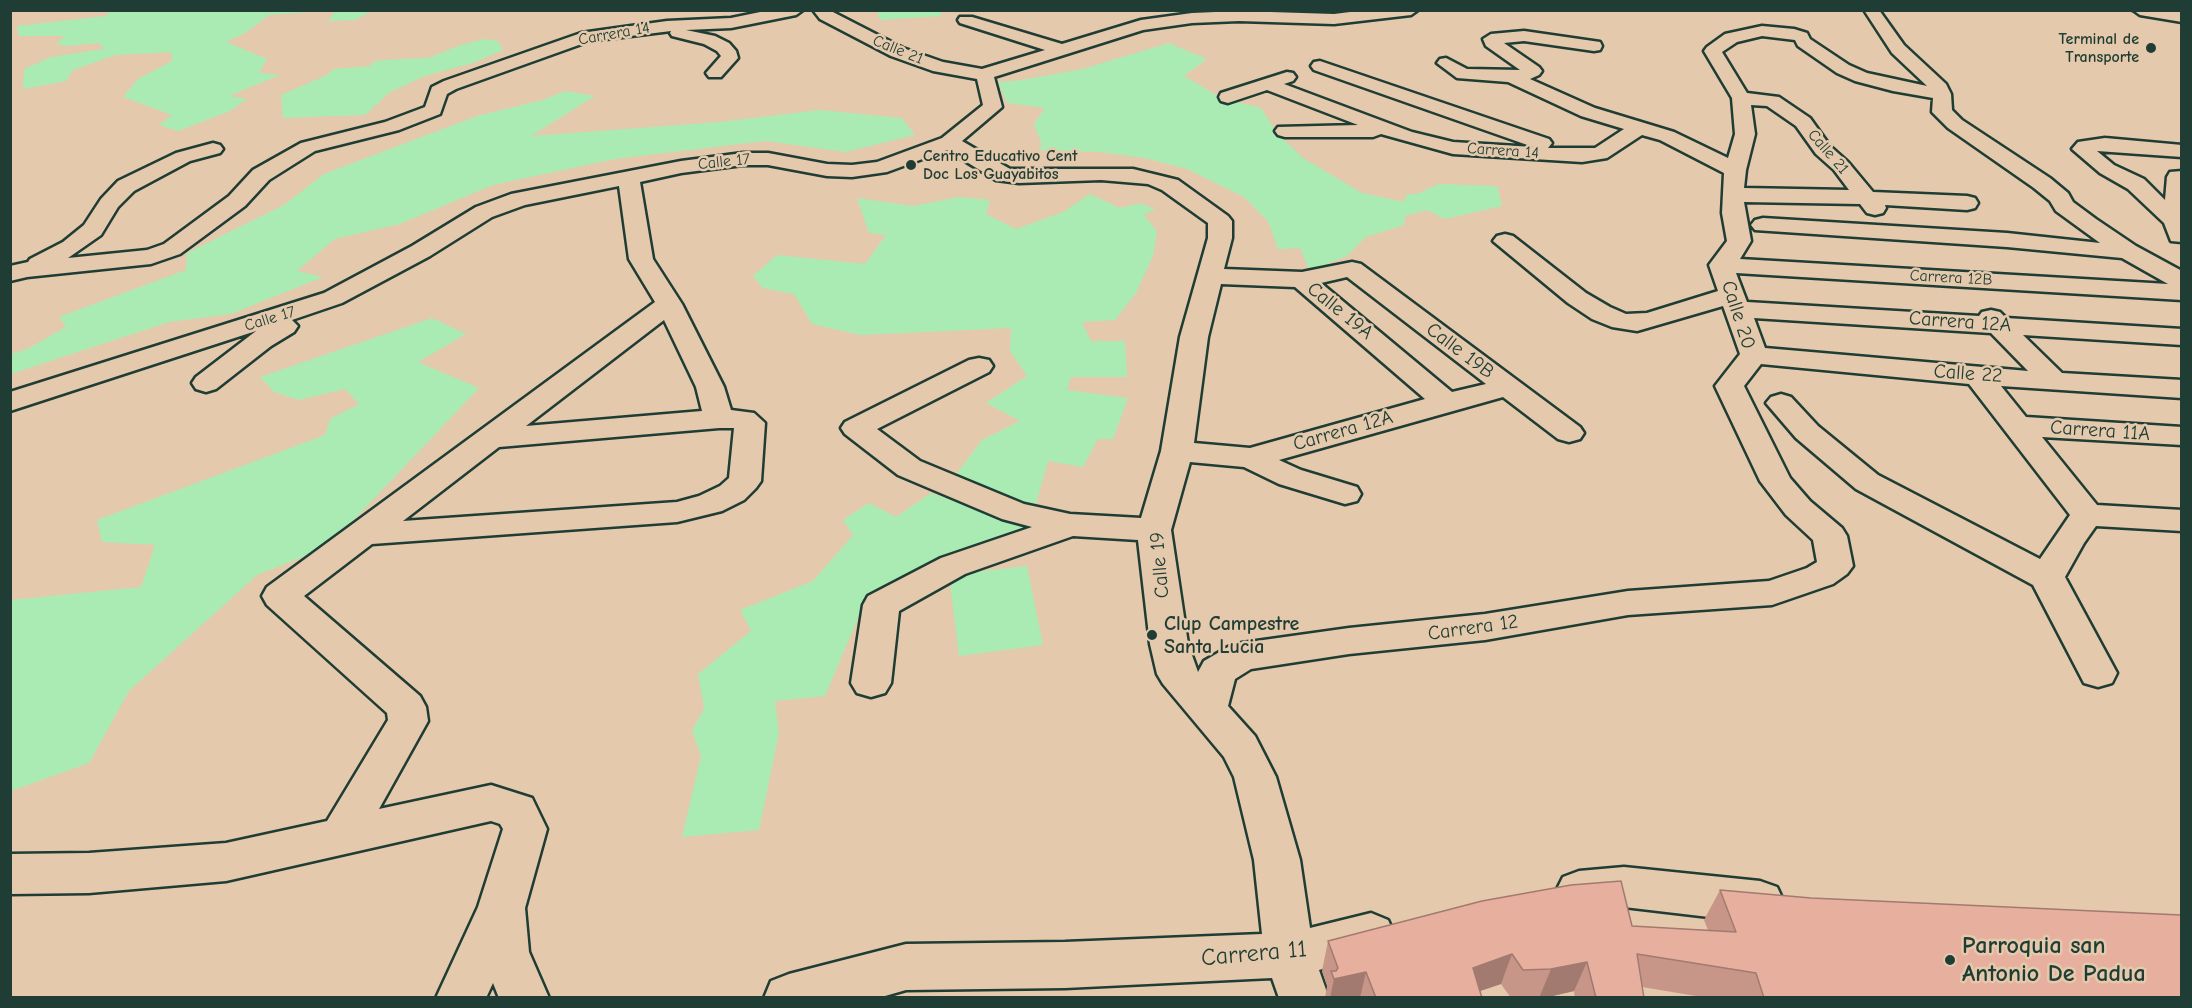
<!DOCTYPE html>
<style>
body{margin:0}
#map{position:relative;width:2192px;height:1008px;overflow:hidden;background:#e5c9ac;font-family:"Comic Neue",sans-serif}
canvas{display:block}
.frame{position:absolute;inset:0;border:12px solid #1f3d34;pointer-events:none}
</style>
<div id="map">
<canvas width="2192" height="1008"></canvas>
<div class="frame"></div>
</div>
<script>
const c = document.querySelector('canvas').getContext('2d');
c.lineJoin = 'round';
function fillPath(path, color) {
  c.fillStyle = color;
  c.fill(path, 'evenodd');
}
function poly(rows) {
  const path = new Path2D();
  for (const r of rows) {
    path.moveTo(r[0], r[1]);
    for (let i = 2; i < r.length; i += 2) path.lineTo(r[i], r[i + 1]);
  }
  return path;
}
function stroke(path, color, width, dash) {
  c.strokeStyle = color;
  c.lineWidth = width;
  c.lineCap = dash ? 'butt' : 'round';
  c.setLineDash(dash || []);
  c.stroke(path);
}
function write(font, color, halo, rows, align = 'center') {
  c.font = font + ' "Comic Neue",sans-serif';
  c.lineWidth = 5;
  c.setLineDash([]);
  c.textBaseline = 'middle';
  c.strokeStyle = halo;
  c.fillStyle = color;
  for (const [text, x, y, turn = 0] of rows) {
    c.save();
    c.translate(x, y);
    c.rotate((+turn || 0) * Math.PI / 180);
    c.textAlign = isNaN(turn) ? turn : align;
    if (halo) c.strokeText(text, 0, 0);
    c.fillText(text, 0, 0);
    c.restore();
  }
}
fillPath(poly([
 [110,11,110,10,323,11,269,15,245,33,226,42,267,59,259,73,280,75,229,96,247,99,230,111,178,131,159,125,172,115,123,97,138,79,172,61,171,52,116,55,73,70,66,81,23,89,24,69,51,57,104,49,99,43,66,46,56,44,65,36,19,36,17,26,106,16],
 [335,11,370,10,372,11,355,20,328,21],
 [877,11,939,11,942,16,880,20],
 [484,39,498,41,503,50,473,63,425,76,390,92,365,115,283,118,281,95,327,75,333,69,370,66,373,62,383,60,428,58,461,45],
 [1169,43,1207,59,1184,76,1221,98,1261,108,1277,133,1303,158,1362,193,1404,202,1407,194,1417,194,1439,184,1497,186,1502,206,1445,219,1427,210,1405,216,1404,225,1366,237,1347,256,1310,271,1300,248,1278,249,1268,221,1244,197,1187,169,1144,158,1101,152,1038,150,1042,145,1034,124,1045,108,1007,103,998,82,1016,81,1083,69],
 [565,91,595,96,531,136,720,122,820,110,902,118,915,135,846,152,765,141,615,159,493,185,400,224,335,239,297,271,323,277,231,314,169,322,11,374,11,354,27,349,66,327,59,317,186,270,187,253,284,205,324,174,477,116,543,100],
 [1090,194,1120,208,1140,203,1155,209,1144,215,1157,231,1153,256,1136,293,1115,320,1082,322,1091,341,1125,341,1127,377,1071,377,1067,390,1128,398,1113,439,1098,439,1083,467,1048,461,1034,511,951,481,982,440,1020,421,986,403,1027,376,1010,351,1011,328,861,335,812,324,794,294,763,288,753,276,777,255,865,264,886,235,869,233,857,198,913,206,959,197,990,200,986,214,1016,229,1063,212],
 [432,318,466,334,418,362,479,388,328,547,257,575,129,691,89,763,11,791,11,600,141,587,155,545,102,542,97,520,325,435,330,419,359,404,345,389,299,400,274,392,260,377],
 [931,493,1023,524,1030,530,863,606,825,696,775,701,779,733,759,830,682,837,701,756,692,731,704,708,698,674,751,631,740,610,813,581,853,535,843,520,869,503,896,517],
 [1027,566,1043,645,959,656,949,575]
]), '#aaebb4');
const minor = poly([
 [770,10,803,10,796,15,731,28,686,30,715,36,729,43,736,51,738,58,721,77,709,77,706,73,721,56,717,51,704,44,672,36,670,33,671,31,590,41,456,89,447,94,440,114,399,130,315,151,269,180,245,206,180,254,151,264,27,277,10,281,10,266,28,262,30,259,63,242,84,225,101,199,118,181,176,153,213,143,220,145,223,149,220,153,190,161,134,191,118,207,101,235,68,258,147,250,164,244,229,196,253,170,301,143,385,122,425,107,432,87,444,81,581,33,667,21,731,18,770,10],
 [813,10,829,10,903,48,943,62,982,69,1045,50,960,23,958,20,960,17,972,17,1062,44,1141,20,1192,13,1239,11,1334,14,1366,10,1418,10,1411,15,1334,24,1239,21,1192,23,1143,30,994,77,1002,107,962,141,1010,169,1133,169,1178,180,1228,216,1232,221,1232,238,1224,269,1302,272,1352,262,1361,264,1580,427,1584,433,1580,439,1569,442,1558,439,1503,397,1279,460,1301,470,1357,487,1361,494,1357,501,1345,504,1279,484,1244,467,1190,462,1171,530,1188,644,1198,672,1204,661,1228,647,1242,643,1349,628,1485,614,1628,591,1769,581,1807,568,1817,562,1813,540,1786,515,1760,481,1715,386,1740,354,1723,306,1637,331,1612,327,1592,319,1568,303,1493,241,1497,236,1505,234,1513,236,1586,293,1610,307,1626,314,1647,313,1718,291,1709,265,1727,241,1722,213,1724,173,1660,140,1642,135,1607,158,1582,162,1453,154,1381,134,1373,137,1285,137,1278,135,1275,131,1278,127,1358,125,1267,90,1228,103,1221,101,1219,97,1221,93,1287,72,1293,73,1296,77,1293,81,1284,84,1412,132,1453,142,1533,147,1314,70,1311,66,1314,62,1320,61,1549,139,1552,143,1548,148,1595,148,1624,129,1581,116,1508,82,1457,78,1437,63,1440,59,1446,58,1467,69,1520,70,1486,46,1483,39,1491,34,1524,31,1600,42,1602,46,1600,50,1594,51,1524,41,1504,43,1539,67,1542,71,1539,75,1530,79,1595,108,1674,132,1728,158,1735,134,1732,98,1704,51,1707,47,1725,34,1762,26,1794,29,1807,33,1810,39,1849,65,1867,73,1927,86,1892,53,1864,10,1879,10,1904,45,1946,84,1951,94,1952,110,1962,120,2050,178,2068,193,2073,202,2096,219,2136,246,2182,271,2182,300,1736,273,1747,302,1979,316,1982,312,1991,310,2000,312,2006,318,2182,329,2182,345,2023,335,2062,373,2182,380,2182,398,2001,386,2026,417,2182,427,2182,445,2042,437,2097,505,2182,510,2182,531,2096,526,2084,543,2065,577,2117,673,2112,683,2098,687,2084,683,2033,585,1856,489,1796,438,1766,403,1771,397,1781,394,1791,397,1818,426,1878,475,2040,559,2070,515,1969,384,1761,364,1744,386,1790,478,1810,501,1842,528,1847,536,1853,566,1847,574,1833,584,1772,605,1628,615,1485,640,1349,654,1251,669,1235,679,1228,706,1255,736,1276,777,1300,860,1310,928,1371,913,1388,920,1395,935,1388,950,1319,970,1329,998,1279,998,1272,978,1065,988,906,990,878,998,764,998,771,981,789,974,906,944,1065,942,1262,934,1254,860,1234,777,1224,757,1163,684,1157,674,1150,644,1138,540,1073,536,965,574,899,611,891,683,885,693,871,697,857,693,851,683,863,605,868,596,941,558,1032,527,1002,519,898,475,845,434,841,428,845,422,969,360,979,358,989,360,993,366,989,372,877,429,920,461,1024,504,1070,514,1141,518,1161,451,1180,337,1208,238,1208,223,1162,190,1148,184,1101,180,1019,183,1004,181,996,180,947,150,887,172,852,177,827,176,768,165,743,165,681,173,640,182,653,259,682,304,724,387,731,410,754,413,765,423,761,481,756,488,744,500,722,511,677,522,372,544,304,596,420,696,426,707,428,721,379,809,491,785,532,798,547,829,525,908,529,952,549,998,499,998,493,983,486,998,436,998,478,907,503,829,500,824,491,821,226,881,89,893,10,894,10,854,89,853,226,843,327,821,388,720,387,713,267,605,262,596,267,587,655,302,629,259,619,186,525,205,492,217,430,256,342,303,292,320,298,326,294,332,271,346,216,389,206,392,196,389,192,383,196,377,256,331,10,411,10,392,324,293,412,246,476,207,511,194,681,161,743,153,768,153,827,164,852,165,877,162,942,138,983,105,977,79,933,71,891,56,820,19,813,10],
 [1762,36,1795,40,1798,46,1837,73,1855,81,1893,91,1933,98,1932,112,1948,128,2034,188,2050,201,2056,211,2100,243,2007,233,1763,218,1755,220,1751,225,1755,230,2007,247,2122,258,2168,284,1740,259,1751,241,1744,202,1860,204,1867,213,1875,215,1883,213,1886,208,1885,205,1967,210,1975,208,1978,203,1975,198,1967,196,1873,192,1848,162,1830,146,1810,118,1779,97,1747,93,1722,52,1737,42,1762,36],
 [1751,105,1767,106,1796,126,1816,154,1834,170,1849,190,1744,188,1746,170,1755,134,1751,105],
 [1347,277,1486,384,1452,392,1321,283,1347,277],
 [1221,284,1295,287,1425,399,1250,448,1194,443,1208,337,1221,284],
 [1754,318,1991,333,2028,371,1765,348,1754,318],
 [664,320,696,387,702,411,526,426,664,320],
 [719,428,734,428,729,478,720,486,699,496,677,502,403,521,499,447,719,428],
 [2105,138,2182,145,2182,157,2097,151,2114,165,2144,179,2165,200,2167,177,2170,172,2182,171,2182,242,2171,241,2164,223,2128,189,2100,173,2072,149,2078,142,2105,138],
 [1624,867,1760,881,1777,887,1784,902,1777,917,1760,923,1624,907,1579,911,1563,905,1556,891,1563,877,1579,871,1624,867]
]);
const major = poly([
 [2133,10,2182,12,2182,22,2140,15,2133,10]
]);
stroke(minor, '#1f3d34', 5);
stroke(major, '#1f3d34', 5);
fillPath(minor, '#e5c9ac');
fillPath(major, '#e5c9ac');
fillPath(poly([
 [1720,890,2181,998,1708,998,1642,987,1644,998,1575,998,1574,991,1544,998,1511,998,1501,984,1480,991,1482,998,1325,998,1327,986,1322,971,1328,941,1632,926,1708,930,1704,920]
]), '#c79688');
fillPath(poly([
 [1512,954,1501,984,1462,997,1473,968],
 [1587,962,1574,991,1544,998,1539,998,1551,969],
 [1366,972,1360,998,1330,998,1334,979]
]), '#a27a6f');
const building = poly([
 [1621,881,1632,926,1736,932,1720,890,1811,898,2181,915,2181,998,1764,998,1756,973,1637,954,1644,998,1596,998,1587,962,1551,969,1523,970,1512,954,1473,968,1482,998,1376,998,1366,972,1334,979,1331,971,1336,971,1338,968,1328,941,1482,901,1571,885,1621,881]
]);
fillPath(building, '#e7af9e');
stroke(building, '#a27a6f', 1.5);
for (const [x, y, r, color] of [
 [2151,48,6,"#1f3d34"],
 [911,165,6,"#1f3d34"],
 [1152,635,6,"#1f3d34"],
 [1950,960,6,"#1f3d34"]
]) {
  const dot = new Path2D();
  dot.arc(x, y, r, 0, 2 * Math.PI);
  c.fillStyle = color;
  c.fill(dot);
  stroke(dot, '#e5c9ac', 2);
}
write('16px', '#1f3d34', '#e5c9ac', [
 ["Carrera 14",614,34,-10],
 ["Calle 21",898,50,22],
 ["Carrera 14",1503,151,4],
 ["Calle 21",1828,152,49],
 ["Calle 17",724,162,-6],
 ["Carrera 12B",1951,278,3],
 ["Calle 17",270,319,-17]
]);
write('bold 16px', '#1f3d34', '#e5c9ac', [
 ["Terminal de",2139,39],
 ["Transporte",2139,57],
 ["Centro Educativo Cent",923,156,"left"],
 ["Doc Los Guayabitos",923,174,"left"]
], 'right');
write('20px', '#1f3d34', '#e5c9ac', [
 ["Calle 19A",1340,311,39],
 ["Calle 20",1738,315,72],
 ["Carrera 12A",1960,322,4],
 ["Calle 19B",1460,351,37],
 ["Calle 22",1968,374,4],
 ["Carrera 12A",1343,431,-16],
 ["Carrera 11A",2100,431,4],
 ["Calle 19",1160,565,-95],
 ["Carrera 12",1473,628,-8]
]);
write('bold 20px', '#1f3d34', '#e5c9ac', [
 ["Clup Campestre",1164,624],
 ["Santa Lucia",1164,647]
], 'left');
write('bold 24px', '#1f3d34', '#e5c9ac', [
 ["Parroquia san",1962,946],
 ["Antonio De Padua",1962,974]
], 'left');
write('24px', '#1f3d34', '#e5c9ac', [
 ["Carrera 11",1254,954,-5]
]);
</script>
